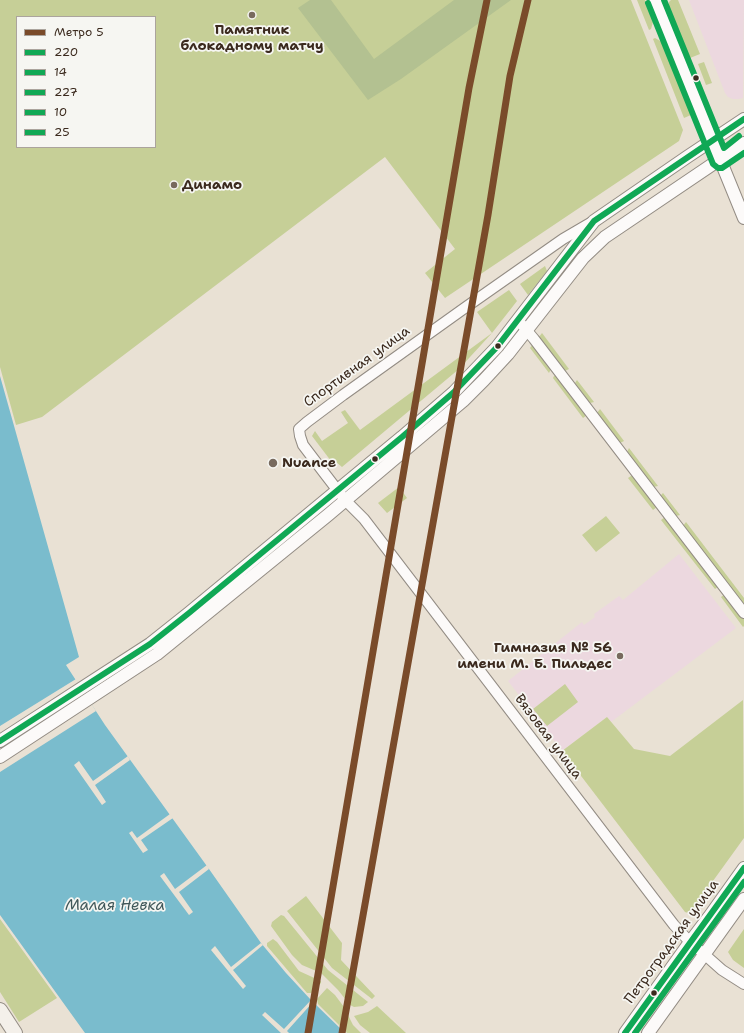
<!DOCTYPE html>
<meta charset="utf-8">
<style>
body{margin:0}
#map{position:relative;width:744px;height:1033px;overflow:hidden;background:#e9e1d4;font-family:"Shantell Sans",sans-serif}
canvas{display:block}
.legend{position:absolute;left:16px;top:16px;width:140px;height:132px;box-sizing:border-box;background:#f6f6f2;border:1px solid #aba49d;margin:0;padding:5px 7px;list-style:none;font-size:12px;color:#3b2a1e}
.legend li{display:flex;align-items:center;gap:8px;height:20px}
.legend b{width:20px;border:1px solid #aba49d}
</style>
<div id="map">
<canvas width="744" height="1033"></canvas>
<ul class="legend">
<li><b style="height:5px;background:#7a4b2a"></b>Метро 5</li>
<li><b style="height:5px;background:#10a855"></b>220</li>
<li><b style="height:5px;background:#10a855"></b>14</li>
<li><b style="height:5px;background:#10a855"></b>227</li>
<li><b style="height:5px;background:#10a855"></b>10</li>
<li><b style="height:5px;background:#10a855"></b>25</li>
</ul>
</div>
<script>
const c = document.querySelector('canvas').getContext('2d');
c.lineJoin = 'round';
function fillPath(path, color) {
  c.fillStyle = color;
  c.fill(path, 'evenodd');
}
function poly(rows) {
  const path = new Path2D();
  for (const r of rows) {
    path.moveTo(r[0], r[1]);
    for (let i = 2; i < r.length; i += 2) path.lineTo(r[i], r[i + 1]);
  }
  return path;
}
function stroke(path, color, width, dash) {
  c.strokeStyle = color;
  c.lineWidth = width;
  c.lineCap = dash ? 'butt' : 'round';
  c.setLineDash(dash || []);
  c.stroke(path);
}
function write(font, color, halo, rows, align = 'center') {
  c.font = font + ' "Shantell Sans",sans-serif';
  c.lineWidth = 3.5;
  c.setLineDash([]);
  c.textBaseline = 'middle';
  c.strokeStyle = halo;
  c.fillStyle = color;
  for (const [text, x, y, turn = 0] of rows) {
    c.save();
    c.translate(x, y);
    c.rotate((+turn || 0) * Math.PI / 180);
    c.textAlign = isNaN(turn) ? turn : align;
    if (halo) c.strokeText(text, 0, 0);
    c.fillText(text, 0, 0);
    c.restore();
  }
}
fillPath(poly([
 [689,0,744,0,743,98,738,99,733,99,728,97,725,93],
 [679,554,736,628,611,722,607,717,562,751,508,681,582,622,584,625,595,617,594,614,619,596,623,600]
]), '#ecd8df');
fillPath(poly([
 [0,0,631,0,683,130,679,141,445,298,425,273,455,249,385,157,42,417,16,425,0,367],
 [17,17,155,17,155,147,17,147],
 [637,0,645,0,653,22,651,29,649,30],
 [671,0,678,0,700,54,690,58,669,7,669,2],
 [655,38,662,42,691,115,684,118,653,39],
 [704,62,712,83,706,85,698,64],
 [545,266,547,271,528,295,520,284],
 [509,290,517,301,492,333,459,369,342,467,336,462,331,461,312,436,315,431,322,441,348,423,341,412,345,410,360,430,492,333,477,312],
 [542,333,569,369,565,371,539,337],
 [533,344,551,369,549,373,530,348],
 [554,376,556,376,587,415,583,418,553,378],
 [577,380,594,402,590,403,575,383],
 [600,409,624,441,620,443,597,413],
 [629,448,658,486,653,487,627,452],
 [631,476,633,476,657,507,653,510,628,478],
 [399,487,407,498,387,513,378,503],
 [663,493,680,515,676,516,660,496],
 [606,516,620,533,596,552,582,535],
 [665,517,719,586,715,589,661,520],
 [686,522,744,598,744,606,683,526],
 [725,594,744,619,744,626,743,627,721,597],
 [565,684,578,702,547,726,533,709],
 [743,700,744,838,692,910,688,913,685,912,562,751,607,717,634,749,670,756],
 [306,896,342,943,341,960,375,996,372,999,332,968,287,911],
 [281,915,284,916,328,970,368,1002,363,1006,354,1007,350,1005,338,990,321,973,302,965,292,955,271,926,272,922],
 [0,919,57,998,19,1022,0,992],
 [744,929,744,968,733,960,728,952],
 [273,939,277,942,299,971,321,981,321,983,311,993,307,993,267,946,267,943],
 [327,988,335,995,344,1007,353,1025,361,1033,347,1033,318,1004,317,999],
 [377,1006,406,1033,370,1033,360,1025,354,1016,368,1012]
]), '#c6cf97');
fillPath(poly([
 [310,0,331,0,374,59,454,0,511,0,401,79,368,100,298,8]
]), '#b3c191');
fillPath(poly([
 [0,376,79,657,66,665,105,725,209,869,261,943,286,973,311,1000,345,1033,85,1033,0,915]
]), '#7abccd');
fillPath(poly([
 [76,679,96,711,0,772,0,726],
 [128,756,130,760,95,785,106,802,102,805,74,765,79,761,93,781],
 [170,814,173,818,141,840,148,850,143,853,129,833,132,831,137,838],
 [207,865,209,869,179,892,193,912,189,915,160,876,164,873,175,889],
 [261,943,263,945,233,970,246,986,243,989,211,950,215,946,231,967],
 [311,1000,313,1002,287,1031,289,1033,281,1033,262,1015,265,1012,284,1029]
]), '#e9e1d4');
const minor = poly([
 [592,222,563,239,466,307,343,395,307,422,299,429,300,436,303,445,325,474,345,500,364,519,674,925,690,942,704,954,722,970,744,984],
 [518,320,534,339,744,613]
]);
const tertiary = poly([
 [655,0,744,218],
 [0,741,150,644,189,613,402,437,454,392,497,347,594,221,687,157,744,119],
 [0,757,157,654,328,515,463,401,484,380,508,354,583,258,605,237,744,143],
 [625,1033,690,942,709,917,744,868],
 [648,1033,744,899]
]);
const secondary = poly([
 [0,1010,15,1033]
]);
stroke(minor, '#938c84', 12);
stroke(tertiary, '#938c84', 14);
stroke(secondary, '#938c84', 16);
stroke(minor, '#fcfaf9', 10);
stroke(tertiary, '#fcfaf9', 12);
stroke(secondary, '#f4f0ea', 14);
stroke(poly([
 [0,741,150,644,189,613,402,437,454,392,497,347,594,221,744,119]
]), '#10a855', 6);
stroke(poly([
 [648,3,713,164,718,168,722,168,744,153]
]), '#10a855', 6);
stroke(poly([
 [664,0,724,148,739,136]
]), '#10a855', 6);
stroke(poly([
 [625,1033,744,868]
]), '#10a855', 6);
stroke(poly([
 [635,1033,744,882]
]), '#10a855', 6);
stroke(poly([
 [308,1033,469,88,487,0],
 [342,1033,488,215,510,76,528,0]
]), '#7a4b2a', 7);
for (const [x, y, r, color] of [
 [252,15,4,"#786a5e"],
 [696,78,3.5,"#3b2a1e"],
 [174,185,4,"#786a5e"],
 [498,346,3.5,"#3b2a1e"],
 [375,459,3.5,"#3b2a1e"],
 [273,463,5,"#786a5e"],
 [620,656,4,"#786a5e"],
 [654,993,3.5,"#3b2a1e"]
]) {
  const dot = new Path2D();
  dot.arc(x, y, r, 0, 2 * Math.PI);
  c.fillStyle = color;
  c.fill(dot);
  stroke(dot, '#f6f6f2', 1.5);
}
write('bold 14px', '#3b2a1e', '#f6f6f2', [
 ["Памятник",252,30,"center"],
 ["блокадному матчу",252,46,"center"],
 ["Динамо",182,185],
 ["Nuance",282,463],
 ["Гимназия № 56",612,648,"right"],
 ["имени М. Б. Пильдес",612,664,"right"]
], 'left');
write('14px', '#3b2a1e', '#f6f6f2', [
 ["Спортивная улица",357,367,-36],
 ["Вязовая улица",548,737,53],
 ["Петроградская улица",672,942,-54]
]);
write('italic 15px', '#41585a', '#f6f6f2', [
 ["Малая Невка",115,906]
]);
</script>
